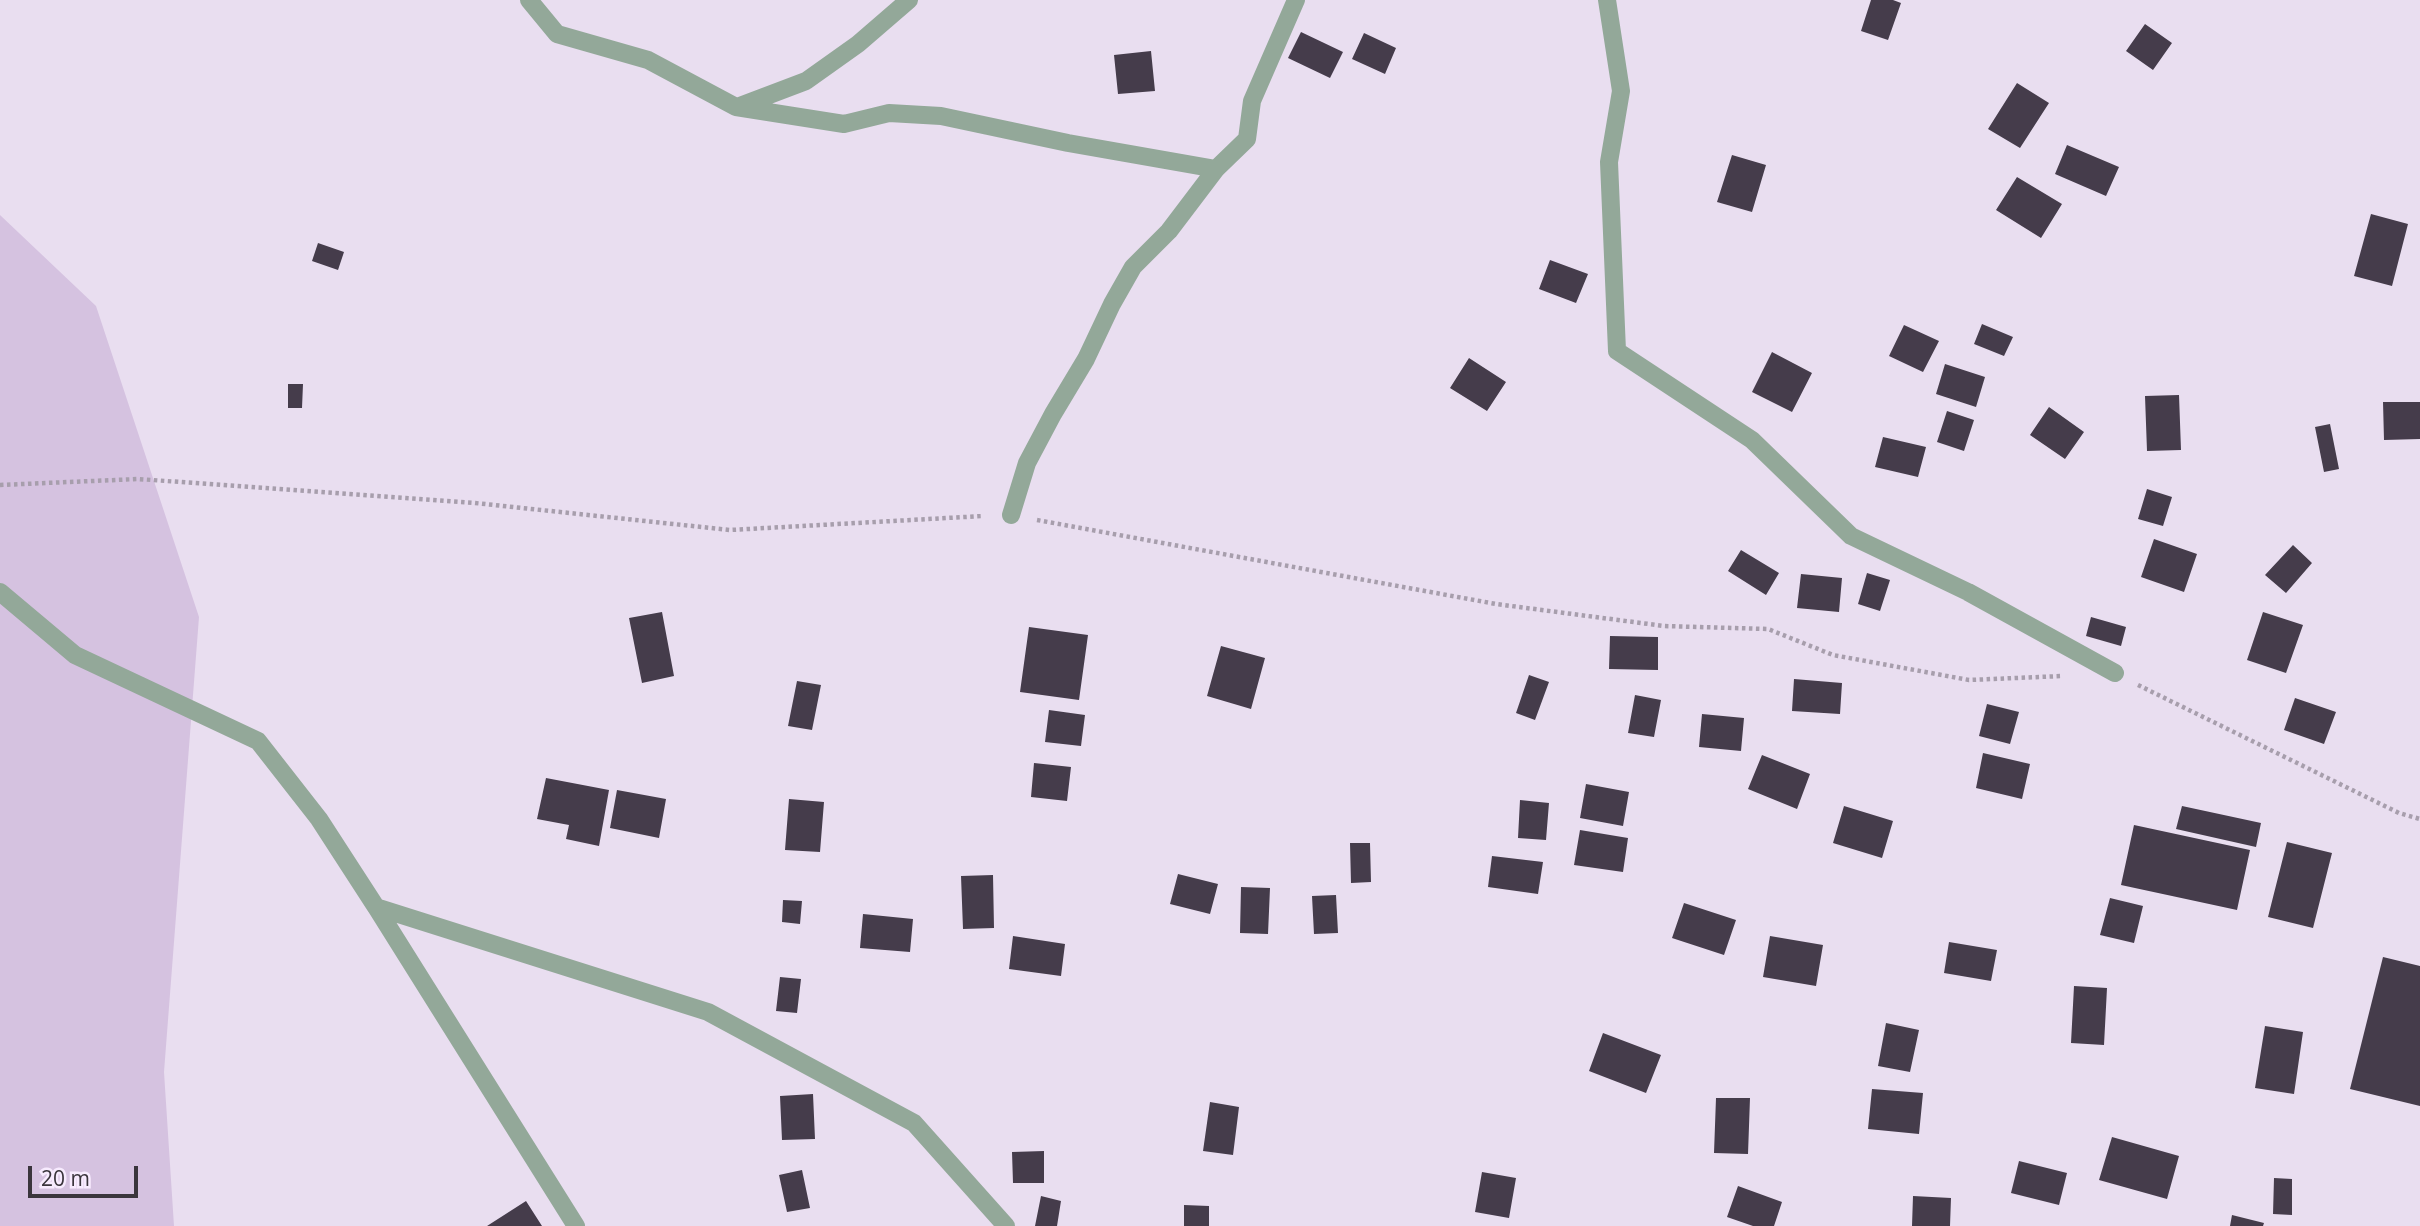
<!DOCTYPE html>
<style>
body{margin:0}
#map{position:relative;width:2420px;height:1226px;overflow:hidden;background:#e9def0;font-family:"Open Sans",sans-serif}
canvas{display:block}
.scale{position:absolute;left:28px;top:1166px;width:110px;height:32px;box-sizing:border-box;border:4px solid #3a353c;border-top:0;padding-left:9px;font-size:21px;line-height:24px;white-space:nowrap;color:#3a353c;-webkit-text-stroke:5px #f7ebfe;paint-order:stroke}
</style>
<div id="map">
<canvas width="2420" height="1226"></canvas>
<div class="scale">20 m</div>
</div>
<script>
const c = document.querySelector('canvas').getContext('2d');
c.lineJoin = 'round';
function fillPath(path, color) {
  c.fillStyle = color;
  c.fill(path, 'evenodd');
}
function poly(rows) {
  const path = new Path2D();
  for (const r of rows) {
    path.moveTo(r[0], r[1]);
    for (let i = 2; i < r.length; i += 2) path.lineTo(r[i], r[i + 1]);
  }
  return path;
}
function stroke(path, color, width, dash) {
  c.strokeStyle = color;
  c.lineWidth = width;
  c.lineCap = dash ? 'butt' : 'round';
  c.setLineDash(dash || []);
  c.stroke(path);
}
fillPath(poly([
 [0,215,96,306,199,617,164,1072,174,1226,0,1226]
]), '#d5c2e0');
fillPath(poly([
 [1871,0,1893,0,1901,3,1888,40,1861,31],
 [2145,24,2172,43,2153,70,2126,51],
 [1301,32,1343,52,1330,78,1288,58],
 [1364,33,1396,48,1385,74,1352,59],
 [1151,51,1155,91,1118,94,1114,55],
 [2017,83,2049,103,2020,148,1988,129],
 [2067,145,2119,167,2106,196,2055,174],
 [1732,155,1766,165,1752,212,1717,202],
 [2017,177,2062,204,2041,238,1996,210],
 [2371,214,2408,224,2392,286,2354,276],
 [318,243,344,252,338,270,312,261],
 [1550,260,1588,274,1576,303,1539,289],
 [1982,324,2013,337,2004,356,1974,344],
 [1904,325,1939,341,1923,372,1889,356],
 [1772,352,1812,373,1792,412,1752,392],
 [1469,358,1506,382,1487,411,1450,388],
 [1945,364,1985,377,1976,407,1936,394],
 [288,384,303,384,302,408,288,408],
 [2179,395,2181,450,2147,451,2145,396],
 [2383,402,2420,402,2420,439,2384,440],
 [2049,407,2084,432,2065,459,2030,435],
 [1947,411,1974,420,1964,451,1937,442],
 [2330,424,2339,469,2324,472,2315,427],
 [1883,437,1926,447,1918,477,1875,467],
 [2147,489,2172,497,2163,526,2138,519],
 [2154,539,2197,554,2184,592,2141,577],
 [2293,545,2312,563,2286,593,2265,575],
 [1741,550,1779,573,1766,595,1728,571],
 [1867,573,1890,580,1880,611,1858,604],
 [1801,574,1842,578,1839,612,1797,608],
 [662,612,674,676,642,683,629,618],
 [2263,612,2303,625,2286,673,2247,660],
 [2091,617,2126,627,2121,646,2086,636],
 [1029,627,1088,635,1079,700,1020,692],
 [1610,636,1658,637,1658,670,1609,669],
 [1221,646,1265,658,1251,709,1207,696],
 [1529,675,1549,682,1535,720,1516,713],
 [1794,679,1842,683,1840,714,1792,711],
 [797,681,821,685,812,730,788,726],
 [1635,695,1661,700,1654,737,1628,733],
 [2295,698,2336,712,2324,744,2284,730],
 [1987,704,2019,712,2010,744,1979,736],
 [1049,710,1085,715,1081,746,1045,742],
 [1702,714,1744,718,1741,751,1699,747],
 [1983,753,2030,764,2022,799,1976,788],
 [1762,755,1810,774,1797,809,1748,789],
 [1034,763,1071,767,1067,801,1031,797],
 [546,778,609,790,599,846,566,839,569,825,537,819],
 [1586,784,1629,792,1623,826,1580,818],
 [617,790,666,799,659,838,610,828],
 [789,799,824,802,820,852,785,850],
 [1520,800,1549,803,1546,840,1518,838],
 [1844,806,1893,821,1882,858,1833,843],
 [2182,806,2261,823,2256,847,2176,829],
 [2134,825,2250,850,2237,910,2121,885],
 [1580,830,1628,838,1623,872,1574,865],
 [2287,842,2332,853,2313,928,2268,917],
 [1350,843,1370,843,1371,882,1351,883],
 [1492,856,1543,862,1538,894,1488,887],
 [1178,874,1218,884,1210,914,1170,904],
 [993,875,994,928,963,929,961,876],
 [1241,887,1270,888,1268,934,1240,933],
 [1336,895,1338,933,1314,934,1312,896],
 [2110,898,2143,906,2134,943,2100,935],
 [783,900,802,901,800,924,782,922],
 [1684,903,1736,920,1724,955,1672,938],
 [863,914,913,919,910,952,860,948],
 [1013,936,1065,944,1061,976,1009,969],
 [1770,936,1823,945,1816,986,1763,977],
 [1949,942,1997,950,1991,981,1944,973],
 [2383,957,2420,966,2420,1106,2350,1089],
 [780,977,801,979,797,1013,776,1011],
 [2074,986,2107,988,2104,1045,2071,1043],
 [1886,1023,1919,1030,1910,1072,1878,1066],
 [2265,1026,2303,1032,2294,1094,2255,1088],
 [1603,1033,1661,1055,1646,1093,1589,1071],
 [1872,1089,1923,1093,1919,1134,1868,1129],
 [813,1094,815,1139,782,1140,780,1096],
 [1716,1098,1750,1098,1748,1154,1714,1153],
 [1210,1102,1239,1107,1233,1155,1203,1151],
 [2112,1137,2179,1156,2167,1199,2099,1180],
 [1044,1151,1044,1183,1013,1183,1012,1152],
 [2019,1161,2067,1173,2059,1205,2011,1193],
 [802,1170,810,1208,787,1212,779,1175],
 [1482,1172,1516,1178,1509,1218,1475,1212],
 [2274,1178,2292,1179,2292,1215,2273,1214],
 [1738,1186,1782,1202,1774,1226,1753,1226,1727,1217],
 [1041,1196,1061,1201,1057,1226,1035,1226],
 [1913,1196,1951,1198,1950,1226,1912,1226],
 [526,1201,542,1226,487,1226],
 [1184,1205,1209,1206,1209,1226,1184,1226],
 [2232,1215,2264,1223,2263,1226,2230,1226]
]), '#453c4b');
stroke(poly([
 [0,485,138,479,475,503,730,530,983,516],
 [1037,520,1496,604,1664,626,1768,629,1833,655,1969,680,2062,676],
 [2138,685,2399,813,2420,819]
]), '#a79eac', 4.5, [3.5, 3.5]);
stroke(poly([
 [529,0,557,34,648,60,736,107,844,124,889,113,941,116,1068,143,1216,169,1247,139,1252,101,1296,0],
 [1607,0,1621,91,1609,162,1617,351,1752,440,1851,536,1968,592,2115,673],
 [740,106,806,81,858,44,909,0],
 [1011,515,1027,463,1053,414,1086,359,1112,304,1133,267,1169,231,1216,169],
 [0,592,75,655,258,741,319,819,376,907,708,1012,914,1123,1006,1226],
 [376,907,576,1226]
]), '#93a899', 18);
</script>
